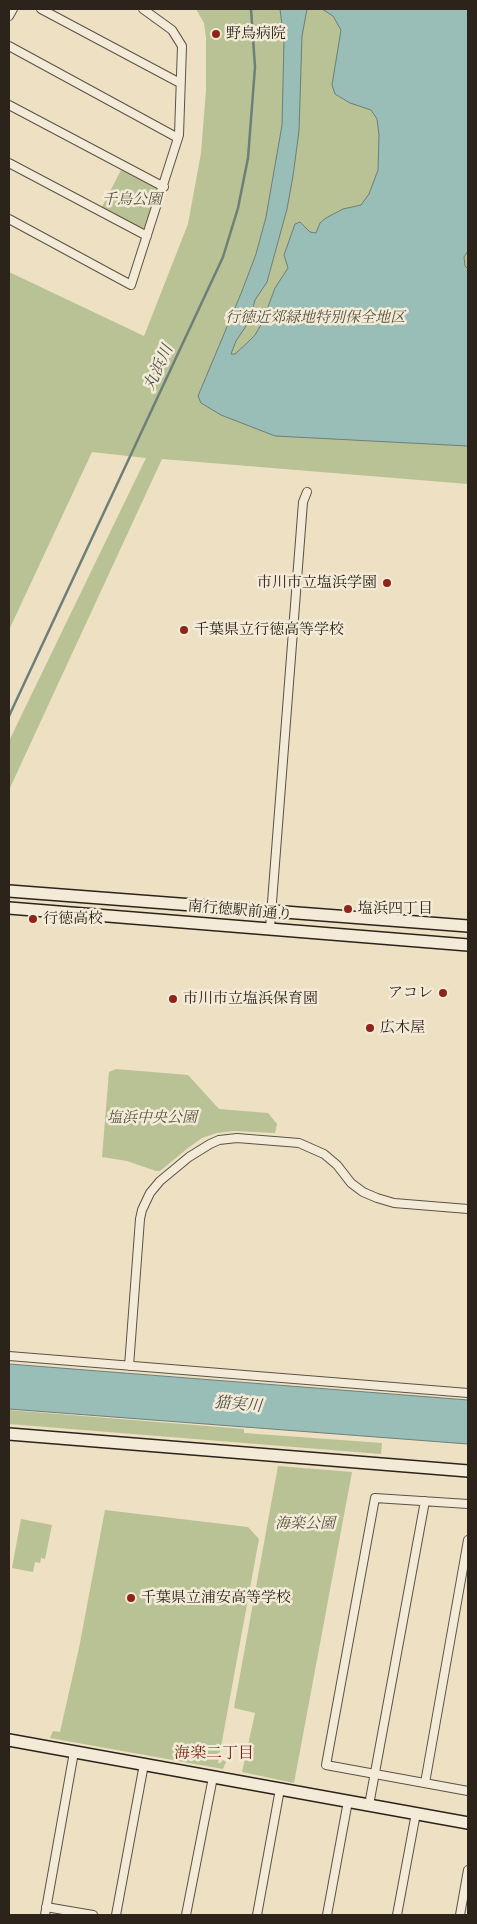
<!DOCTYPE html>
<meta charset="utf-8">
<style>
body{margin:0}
#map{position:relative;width:477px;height:1924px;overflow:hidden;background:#ede0c3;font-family:"Gentium Book Plus",serif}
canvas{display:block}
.frame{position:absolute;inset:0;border:10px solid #2c231b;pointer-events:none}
</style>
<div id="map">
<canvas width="477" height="1924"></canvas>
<div class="frame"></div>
</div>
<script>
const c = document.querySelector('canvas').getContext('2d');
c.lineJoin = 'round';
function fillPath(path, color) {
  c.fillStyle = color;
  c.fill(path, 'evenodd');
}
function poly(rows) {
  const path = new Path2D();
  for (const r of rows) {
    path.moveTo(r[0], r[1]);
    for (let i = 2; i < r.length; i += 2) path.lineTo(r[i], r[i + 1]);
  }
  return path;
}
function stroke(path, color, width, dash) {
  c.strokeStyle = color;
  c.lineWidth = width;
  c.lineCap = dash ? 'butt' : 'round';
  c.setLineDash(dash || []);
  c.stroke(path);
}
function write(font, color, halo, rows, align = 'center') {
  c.font = font + ' "Gentium Book Plus","Noto Serif JP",serif';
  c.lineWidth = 5;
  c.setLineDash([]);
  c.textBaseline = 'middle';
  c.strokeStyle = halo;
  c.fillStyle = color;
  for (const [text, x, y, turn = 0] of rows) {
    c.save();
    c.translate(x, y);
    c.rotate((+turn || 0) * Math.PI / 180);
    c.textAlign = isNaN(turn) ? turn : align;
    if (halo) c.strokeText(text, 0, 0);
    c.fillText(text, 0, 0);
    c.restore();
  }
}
fillPath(poly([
 [196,9,468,9,468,484,162,459,9,790,9,741,146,458,92,452,9,630,9,272,144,336,188,224,201,153,206,90,206,38,204,23],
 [121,170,156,188,158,193,147,226,141,229,101,209],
 [116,1069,188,1075,219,1109,268,1113,277,1124,275,1133,234,1131,217,1133,202,1138,188,1148,160,1171,156,1171,127,1161,102,1157,109,1072],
 [9,1410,244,1429,244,1433,382,1443,381,1454,9,1424],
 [278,1466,352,1472,294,1783,242,1772,255,1713,234,1708],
 [105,1510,248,1527,259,1539,218,1763,220,1763,223,1760,226,1762,223,1769,50,1738,53,1731,60,1732,79,1648],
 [21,1519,52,1525,45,1559,41,1558,40,1563,35,1562,33,1572,12,1568]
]), '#b8c294');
const water = poly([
 [280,9,307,9,302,36,299,131,293,176,287,209,267,282,255,300,250,320,236,341,231,354,235,354,247,343,255,335,262,323,275,288,288,268,284,255,295,224,300,222,310,232,316,233,320,223,326,218,343,209,361,205,369,194,378,170,379,135,377,119,371,110,350,103,335,94,332,85,341,30,333,16,322,9,468,9,468,251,464,257,465,266,468,269,468,446,275,436,221,415,201,403,198,396,242,291,256,254,266,217,282,125,284,41,280,9],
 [9,1364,468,1400,468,1444,9,1409,9,1364]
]);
fillPath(water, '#99bdb7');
stroke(water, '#6d7f79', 1);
stroke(poly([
 [9,716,223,257,238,208,248,158,255,67,251,9]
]), '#6d7f79', 2.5);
const street = poly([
 [41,9,180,83],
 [9,16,13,9],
 [9,46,178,138],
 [9,105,164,187],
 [9,163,147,236],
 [9,219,131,285,179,135,182,46,172,30,143,9],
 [270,928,303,502,307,492],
 [9,1356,468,1393],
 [129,1366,140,1219,142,1210,150,1193,160,1181,189,1157,210,1144,219,1140,237,1138,299,1143,324,1154,337,1165,351,1183,363,1192,377,1198,394,1203,468,1209],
 [468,1504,375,1498,326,1765,468,1791],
 [425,1783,468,1540],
 [369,1805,425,1501],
 [46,1907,93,1915],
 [45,1915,74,1752],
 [116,1915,144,1764],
 [186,1915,213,1777],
 [257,1915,280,1789],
 [327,1915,348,1801],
 [397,1915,416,1813],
 [460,1915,468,1870]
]);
const secondary = poly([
 [9,891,468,926],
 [9,908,468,945],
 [9,1434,468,1471],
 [9,1740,468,1823]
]);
stroke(street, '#5c5245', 10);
stroke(secondary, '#2c231b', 14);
stroke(street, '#f3ebd8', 8);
stroke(secondary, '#f3ebd8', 11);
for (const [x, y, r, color] of [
 [216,34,5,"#8f2418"],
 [387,583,5,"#8f2418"],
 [184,630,5,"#8f2418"],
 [348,909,5,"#8f2418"],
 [33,919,5,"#8f2418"],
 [443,993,5,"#8f2418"],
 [173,999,5,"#8f2418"],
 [370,1028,5,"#8f2418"],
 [131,1598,5,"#8f2418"]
]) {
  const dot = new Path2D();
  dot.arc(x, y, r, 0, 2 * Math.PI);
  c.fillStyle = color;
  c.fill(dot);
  stroke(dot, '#f3ebd8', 2);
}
write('15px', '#2c231b', '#f3ebd8', [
 ["野鳥病院",226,34],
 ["市川市立塩浜学園",377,583,"right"],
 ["千葉県立行徳高等学校",194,630],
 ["塩浜四丁目",358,909],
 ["行徳高校",43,919],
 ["アコレ",433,993,"right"],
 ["市川市立塩浜保育園",183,999],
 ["広木屋",380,1028],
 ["千葉県立浦安高等学校",141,1598]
], 'left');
write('italic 15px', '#56533f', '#f3ebd8', [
 ["千鳥公園",132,200],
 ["行徳近郊緑地特別保全地区",315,318],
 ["塩浜中央公園",152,1118],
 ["海楽公園",305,1524]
]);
write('15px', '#2c231b', '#f3ebd8', [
 ["南行徳駅前通り",240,911,5]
]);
write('italic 16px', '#4d514a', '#f3ebd8', [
 ["丸浜川",159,368,-65],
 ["猫実川",238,1405,5]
]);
write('16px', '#7a1f14', '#f3ebd8', [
 ["海楽二丁目",214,1754]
]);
</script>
